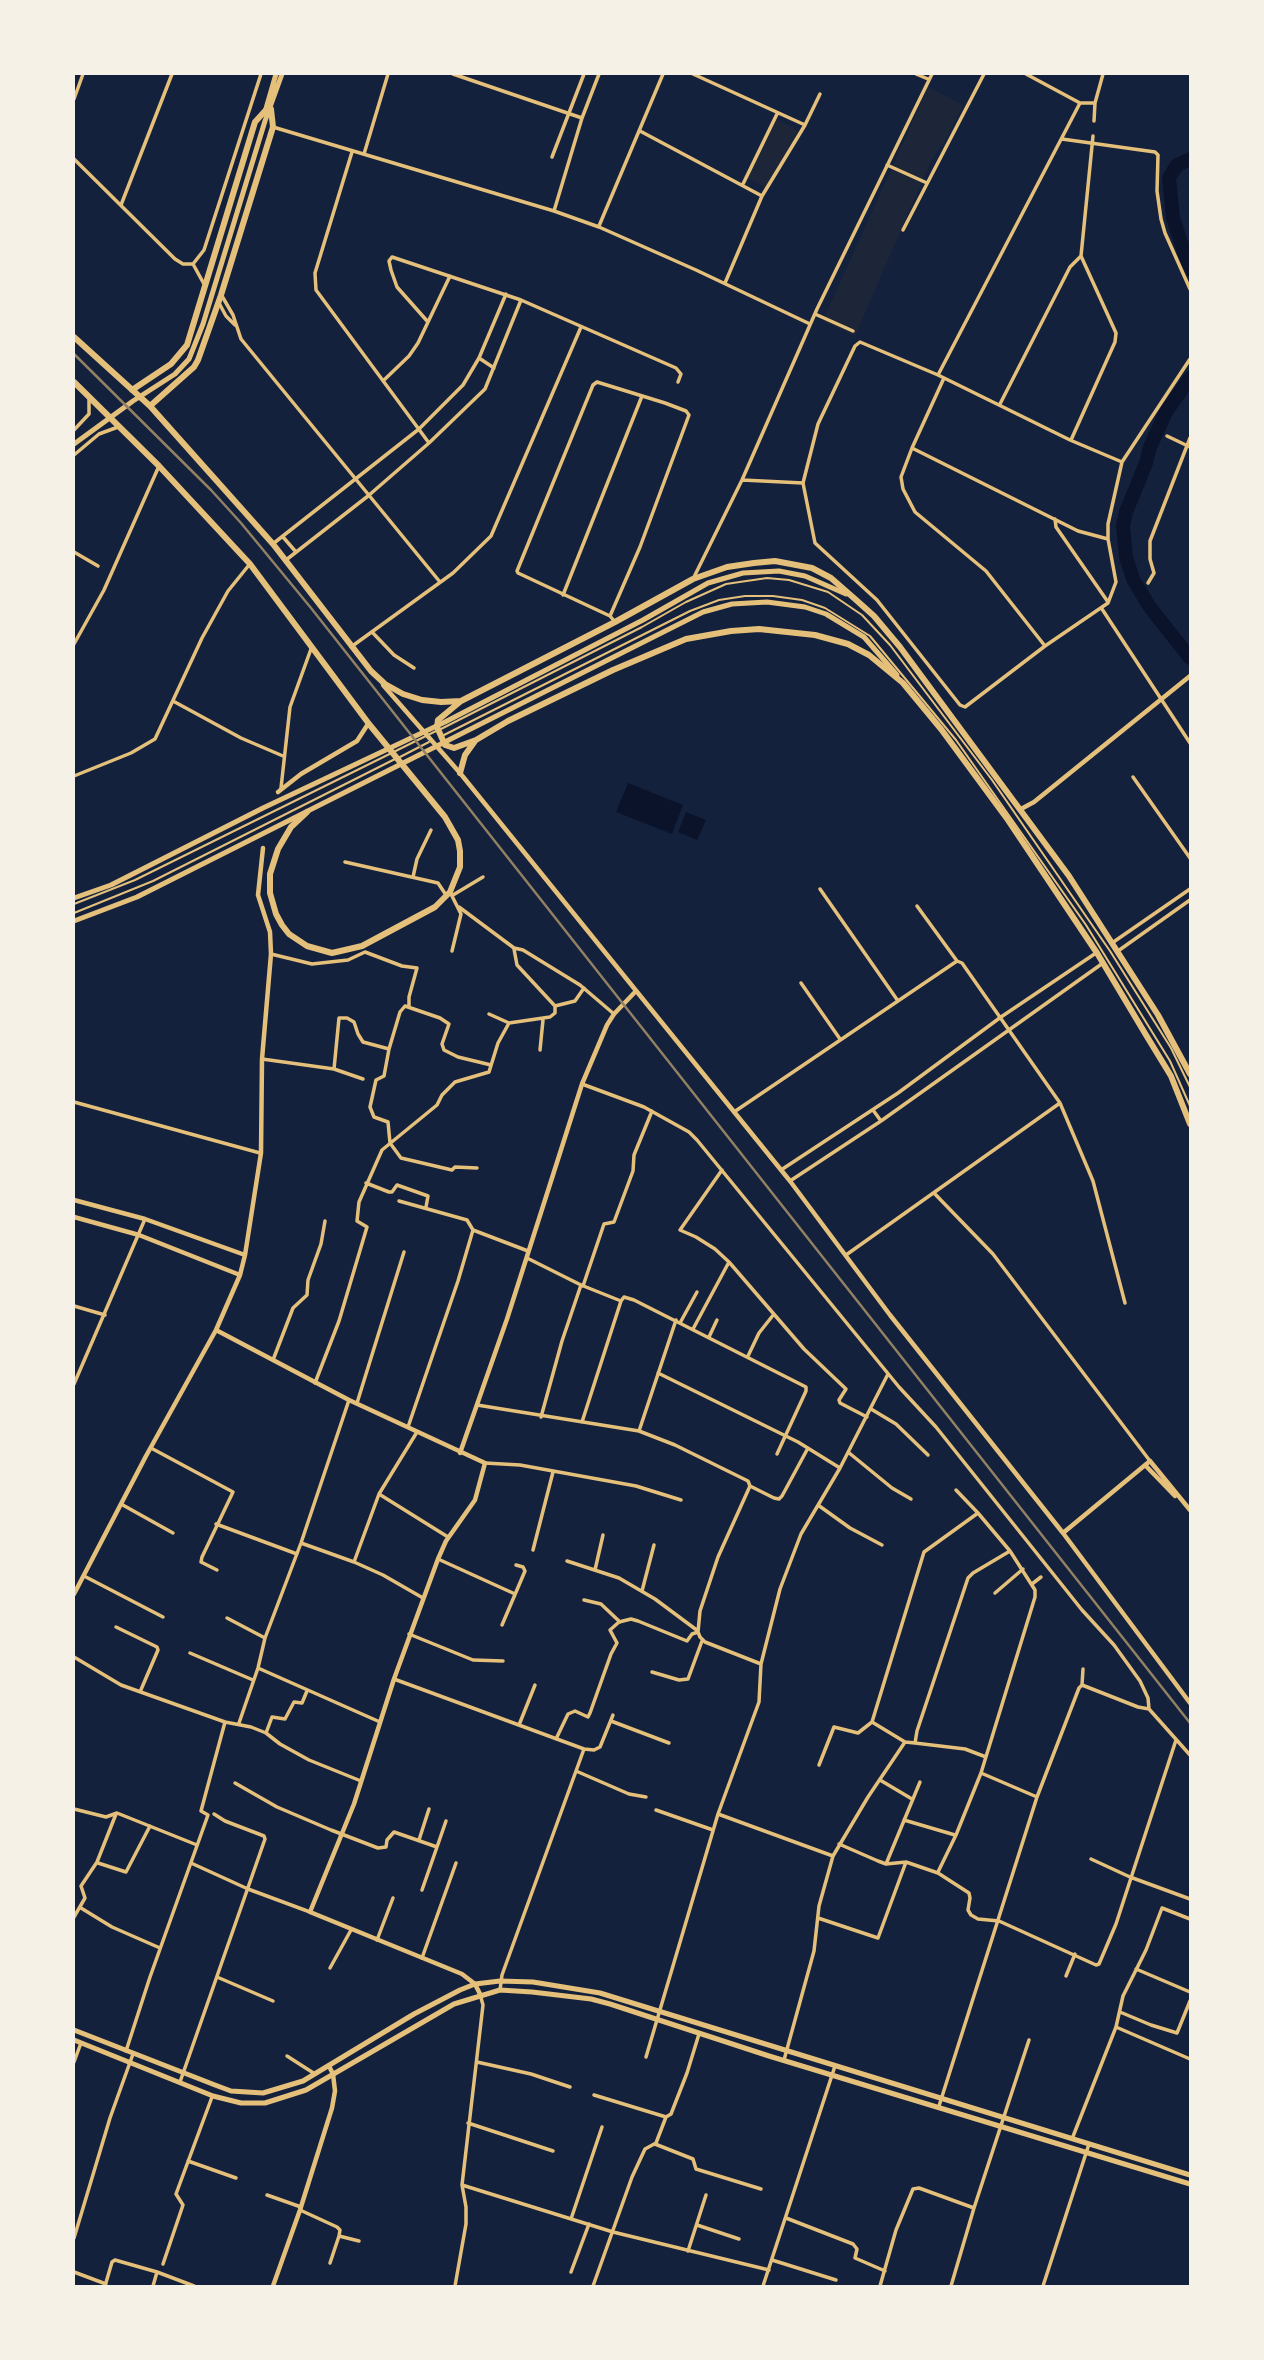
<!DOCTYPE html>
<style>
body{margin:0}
#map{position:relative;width:1264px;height:2360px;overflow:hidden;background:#14213d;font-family:"Nunito Sans",sans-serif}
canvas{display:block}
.frame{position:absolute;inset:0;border:75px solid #f6f1e7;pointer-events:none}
</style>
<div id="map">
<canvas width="1264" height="2360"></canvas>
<div class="frame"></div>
</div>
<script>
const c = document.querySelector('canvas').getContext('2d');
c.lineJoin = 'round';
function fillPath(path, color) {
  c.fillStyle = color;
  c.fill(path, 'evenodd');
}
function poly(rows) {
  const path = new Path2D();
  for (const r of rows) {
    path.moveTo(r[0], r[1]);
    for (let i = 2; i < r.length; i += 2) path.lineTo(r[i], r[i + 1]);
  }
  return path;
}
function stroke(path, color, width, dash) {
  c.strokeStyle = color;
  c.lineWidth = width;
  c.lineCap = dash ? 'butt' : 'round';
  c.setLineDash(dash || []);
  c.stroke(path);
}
fillPath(poly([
 [928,87,963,105,946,139,932,159,855,336,823,321],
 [777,119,798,131,766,188,747,178]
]), '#1d2539');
fillPath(poly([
 [628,783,683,805,672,834,616,812],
 [686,812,706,820,697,840,678,832]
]), '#0b132b');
stroke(poly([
 [1190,159,1177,165,1169,178,1173,218,1190,270],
 [1190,378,1166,412,1150,447,1146,463,1126,512,1123,526,1126,557,1133,579,1149,606,1190,658]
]), '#0b132b', 14);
stroke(poly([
 [441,729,642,627,686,602,726,584,767,578,789,580,828,592,862,615,890,645,992,780,1110,951,1171,1048,1190,1087],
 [444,735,690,611,719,600,745,596,773,596,802,600,825,608,870,636,956,740,1086,925,1170,1061,1190,1106],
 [400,757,429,742],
 [74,904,135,880,436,731],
 [74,913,153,881,395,759]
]), '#e5c07b', 2);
stroke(poly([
 [453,74,582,118],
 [693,74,805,125],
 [916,74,928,79],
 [1026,74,1080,103,1095,103],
 [74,99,83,74],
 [1094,121,1095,103,1103,74],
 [273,127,554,211,599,227,696,270,810,324],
 [640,131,762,196],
 [1062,139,1155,152,1158,155,1157,191,1161,219,1165,233,1190,289],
 [352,152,315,273,316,290,429,443],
 [364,154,388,74],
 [552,157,584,74],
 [74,159,175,259,183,264,193,264],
 [887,165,927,183],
 [743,184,777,114],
 [121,205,172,74],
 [554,211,582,118,599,74],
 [599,226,663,74],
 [903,230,984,74],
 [1081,256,1093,136],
 [193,264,204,250,261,74],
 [193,264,204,284],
 [725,283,762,196,805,125,820,94],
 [222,296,233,315,241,339,440,582],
 [219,303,226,316,235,325],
 [815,314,853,331],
 [428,322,397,287,391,270,389,261,392,257,521,300,676,368,681,374,678,382],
 [479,358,494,368],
 [938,375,1080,103],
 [944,378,912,448,901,477,903,489,915,512,986,571,1045,646],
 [383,381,409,356,418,343,450,276],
 [1000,404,1070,267,1081,256],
 [74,430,89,414,89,400],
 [1167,436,1190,447],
 [1071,440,1115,342,1116,333,1081,256],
 [912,448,1078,531,1108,539],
 [74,455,99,434,118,427],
 [1122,462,1070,440,938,375,860,342,855,346,818,424,803,483,815,543,877,600,960,705,965,707,1045,646,1108,603,1116,582,1108,539,1108,524,1122,462,1190,359],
 [742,480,803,483],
 [1055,519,1056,527,1108,602],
 [283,537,296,552],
 [274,543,419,429,463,385,479,358,506,294],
 [74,552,98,566],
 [286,560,368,496,429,443,485,389,521,300],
 [694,577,742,480,817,309,932,74],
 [1148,583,1154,573,1150,559,1150,541,1190,438],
 [563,595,642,396],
 [1102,609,1190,743],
 [610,616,640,547,689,415,686,411,665,403,597,382,593,385,517,571,518,573,610,616,615,622],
 [372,632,394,655,414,668],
 [74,644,104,590,159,466],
 [351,647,453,573,491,536,581,327],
 [173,701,241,738,283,756],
 [74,776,131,753,155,739,202,638,228,591,249,565],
 [1133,777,1190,858],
 [281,788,290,707,311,649],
 [345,862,438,883,446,895],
 [413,877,417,859,431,830],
 [820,889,898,1001],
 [450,892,461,914,452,951],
 [453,895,483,877],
 [917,906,957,961,962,963,1060,1103,1093,1181,1125,1303],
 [459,907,514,948,523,950,580,985,614,1014],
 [1112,943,1190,889],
 [514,949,517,965,555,1006,575,1001,584,988],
 [1118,951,1190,900],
 [271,954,312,964,348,960,365,952,402,966,417,968,409,997,409,1006],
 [801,983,840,1039],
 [489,1014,509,1023],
 [389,1049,384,1076,376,1080,370,1107,374,1117,388,1122,390,1143,401,1158,452,1170,455,1167,477,1168],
 [540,1050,543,1020],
 [262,1059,334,1069,363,1079],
 [334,1069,339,1018,347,1018,354,1022,358,1034,363,1042,389,1049,400,1012,405,1006,440,1018,449,1024,442,1044,444,1050,458,1057,491,1065],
 [582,1084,644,1107,689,1132,697,1140,899,1387,936,1427,1082,1610,1114,1645,1140,1681,1148,1698,1149,1709],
 [74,1102,260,1153],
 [873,1110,881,1121],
 [734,1112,957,961],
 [722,1170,680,1230,696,1237,715,1249,729,1262,804,1349,846,1389,839,1400,840,1403,867,1417],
 [781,1170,898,1093,1001,1017,1096,953],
 [790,1181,881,1121,1103,963],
 [366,1183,389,1192,392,1192,397,1185,428,1196,426,1207],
 [934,1193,993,1254,1150,1461],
 [399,1201,467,1220,473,1230],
 [473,1230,528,1251],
 [846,1255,1060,1103],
 [527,1258,581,1285,621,1301],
 [583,1286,604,1224,614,1222,633,1171,634,1155,652,1111],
 [621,1301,624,1297,634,1300,806,1387,806,1391,777,1454],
 [74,1306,105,1315],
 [680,1323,697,1292],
 [693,1329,729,1262],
 [709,1337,717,1320],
 [748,1356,759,1333,774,1314],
 [273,1360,293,1308,307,1295,308,1280,321,1244,325,1221],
 [658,1373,798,1442,840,1468],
 [315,1383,339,1321,367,1227,357,1221,359,1202,382,1150,437,1105,442,1095,455,1082,489,1072,498,1043,509,1023,550,1017,555,1013,555,1006],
 [74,1384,145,1219],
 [357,1403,404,1252],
 [477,1405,639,1431,675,1445,748,1481,750,1486,774,1498,779,1499,782,1496,808,1448],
 [871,1409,896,1424,928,1455],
 [541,1417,562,1341,581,1285],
 [582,1422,621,1301],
 [408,1427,458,1281,473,1230],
 [639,1431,676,1320],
 [151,1448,233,1492,202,1557,201,1562,217,1570],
 [848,1452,892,1488,911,1499],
 [485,1463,520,1465,636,1486,681,1500],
 [750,1486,718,1557,700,1611,698,1632,700,1637,705,1642,761,1664],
 [956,1490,978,1513,1010,1551,973,1573,968,1578,917,1731,915,1743,905,1742,872,1722,924,1552,978,1513],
 [379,1494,448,1537],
 [121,1504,173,1533],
 [818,1505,850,1528,882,1545],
 [216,1524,297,1554],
 [301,1543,354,1562,383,1575,423,1598],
 [533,1550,553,1472],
 [438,1559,515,1594],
 [567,1561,619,1578,655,1599,698,1631],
 [354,1562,379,1494,417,1432],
 [595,1570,603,1535],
 [84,1576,163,1617],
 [1032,1584,1041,1577],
 [642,1591,654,1545],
 [995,1593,1023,1569],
 [584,1600,601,1604,620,1622],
 [227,1618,265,1638],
 [502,1625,525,1571,523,1567,516,1565],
 [116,1627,157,1647,158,1650,140,1692],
 [409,1634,473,1660,503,1661],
 [190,1653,253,1680],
 [74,1657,121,1685,225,1722,251,1727,266,1733,280,1744,309,1760,361,1781],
 [258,1668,380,1722],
 [652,1672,679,1680,688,1679,702,1641],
 [394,1679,584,1749,594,1750,600,1747,613,1715],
 [1082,1685,1138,1707,1149,1709,1190,1755],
 [611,1721,669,1743],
 [239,1723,258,1668,265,1638,301,1543,349,1400],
 [519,1725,535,1685],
 [266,1733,272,1717,285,1719,294,1702,302,1703,307,1691],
 [556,1739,568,1714,575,1711,588,1717,590,1713,611,1654,617,1643,610,1630,619,1622,631,1619,638,1621,687,1641,692,1634,698,1632],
 [915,1743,965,1749,986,1757],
 [819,1765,834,1727,858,1733,872,1722],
 [576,1771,629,1794,646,1797],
 [981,1773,1035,1597,1035,1590,1010,1551],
 [880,1780,912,1799],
 [235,1783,277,1807,331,1830,378,1848,386,1847,387,1840,394,1832,437,1847,422,1890],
 [74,1809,106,1817,117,1813,197,1845],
 [656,1810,713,1830],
 [718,1814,833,1856],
 [904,1820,955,1835],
 [419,1840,429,1809],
 [839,1844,878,1861,886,1864,906,1862,938,1873,969,1893,970,1898,968,1910,971,1915,978,1919,999,1921,1096,1965,1099,1964,1116,1924,1176,1740],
 [437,1847,446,1821],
 [1091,1859,1130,1877,1190,1899],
 [98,1863,126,1872,150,1826],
 [191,1863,248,1889,310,1912],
 [886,1864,920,1782],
 [938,1872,956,1835,981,1773,1037,1797],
 [81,1908,112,1927,160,1948],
 [74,1917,85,1898,81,1886,97,1862,116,1814],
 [818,1918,878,1938,906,1862],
 [377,1940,393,1898],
 [422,1958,456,1863],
 [330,1968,351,1930],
 [1136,1969,1190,1992],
 [1066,1976,1075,1954],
 [217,1977,273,2001],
 [500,1990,502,1975,584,1749],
 [1120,2012,1151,2025,1177,2033,1190,2001],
 [1116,2027,1190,2059],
 [126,2051,150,1977,208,1815,201,1811,225,1722],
 [287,2056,315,2074],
 [646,2057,718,1814,759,1702,761,1664,780,1589,801,1534,840,1468,888,1374],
 [784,2060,814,1951,819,1906,833,1856,868,1797,905,1742],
 [74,2062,81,2043],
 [477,2062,531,2074,570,2087],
 [180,2082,265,1839,264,1836,225,1821,214,1814],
 [594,2095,666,2117],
 [939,2106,1037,1797,1079,1688,1082,1685,1083,1669],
 [468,2123,553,2151],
 [1072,2139,1116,2027,1123,1996,1146,1950,1162,1908,1190,1919],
 [655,2144,693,2159,696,2169,761,2189],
 [188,2161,236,2178],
 [462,2185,613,2232,769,2270],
 [267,2195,301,2207],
 [300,2210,337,2227,340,2230,339,2236,359,2241],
 [786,2218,853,2244,857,2249,855,2258,885,2271],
 [571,2219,602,2127],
 [697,2225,739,2239],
 [74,2238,110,2118,133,2054],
 [688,2251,706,2195],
 [772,2260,836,2280],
 [330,2263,339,2236],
 [163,2264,183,2205,176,2194,212,2097],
 [74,2272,106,2284],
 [571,2272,589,2224],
 [105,2286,112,2262,115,2260,157,2272,194,2286],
 [153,2286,157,2272],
 [455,2286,466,2224,466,2207,462,2185,483,2005,480,1994],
 [593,2286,632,2177,645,2149,656,2143,666,2117,671,2114,687,2073,699,2034],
 [763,2286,835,2066],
 [880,2286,896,2230,913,2189,919,2188,974,2208],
 [951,2286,974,2208,1029,2040],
 [1043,2286,1089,2144]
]), '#e5c07b', 3.5);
stroke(poly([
 [383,685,460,773,790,1181,890,1315,1063,1533,1190,1703],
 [278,792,301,774,357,741,368,724],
 [1021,809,1034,802,1190,676],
 [74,1200,145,1219,245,1255],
 [74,1217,139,1235,240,1275],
 [216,1330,349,1400,485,1463,475,1500,446,1541,438,1559,394,1679,354,1804,310,1912,462,1974,475,1984,480,1994],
 [460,1453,507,1319,582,1084,607,1025,614,1014,635,992],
 [1145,1465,1175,1496],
 [1063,1533,1150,1461,1190,1510],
 [74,1594,146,1456,216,1330,240,1275,245,1255,261,1153,262,1059,271,954,270,932,258,895,263,848],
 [273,2286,300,2210,332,2108,335,2091,333,2074,329,2066]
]), '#e5c07b', 4.5);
stroke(poly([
 [265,112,276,74],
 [74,444,133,401,175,374,189,359,203,324,265,121,282,74]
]), '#e5c07b', 5);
stroke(poly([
 [74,898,111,885,263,808,445,722,643,620,708,583,743,573,779,571,805,576,846,594],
 [74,921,137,897,703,612,732,604,767,602,805,607,826,614,864,637,897,675],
 [74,2030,215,2085,231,2091,263,2093,303,2081,414,2014,460,1990,475,1984,500,1981,533,1982,600,1993,1190,2175],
 [74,2040,213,2096,241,2103,265,2103,306,2090,454,2004,500,1990,532,1992,591,1999,610,2004,769,2056,1190,2184]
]), '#e5c07b', 5);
stroke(poly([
 [74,337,150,406,273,544,371,671,385,684,403,694,422,700,441,702,461,701],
 [74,382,159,466,250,564,369,724,445,817,458,840,460,851,460,867,450,892,435,907,362,946,332,953,307,946,289,934,282,925,276,914,270,893,270,874,278,849,291,827,307,812],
 [132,390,171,364,187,345,255,122,265,111],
 [150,406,194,367,198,360,221,295,273,127,271,109],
 [460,773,465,755,475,741],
 [1190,1074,1158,1015,1069,876,900,647,874,616,855,599,831,578,812,568,775,561,754,563,727,567,693,579,615,622,461,701,438,720,437,727,445,745,454,748,476,740,508,721,613,670,686,639,731,631,759,629,815,635,848,644,869,655,903,683,941,729,1008,820,1097,953,1146,1035,1171,1076,1190,1124]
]), '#e5c07b', 6);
stroke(poly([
 [74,354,211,490,241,523,311,608,1190,1723]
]), '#918062', 2.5);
</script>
